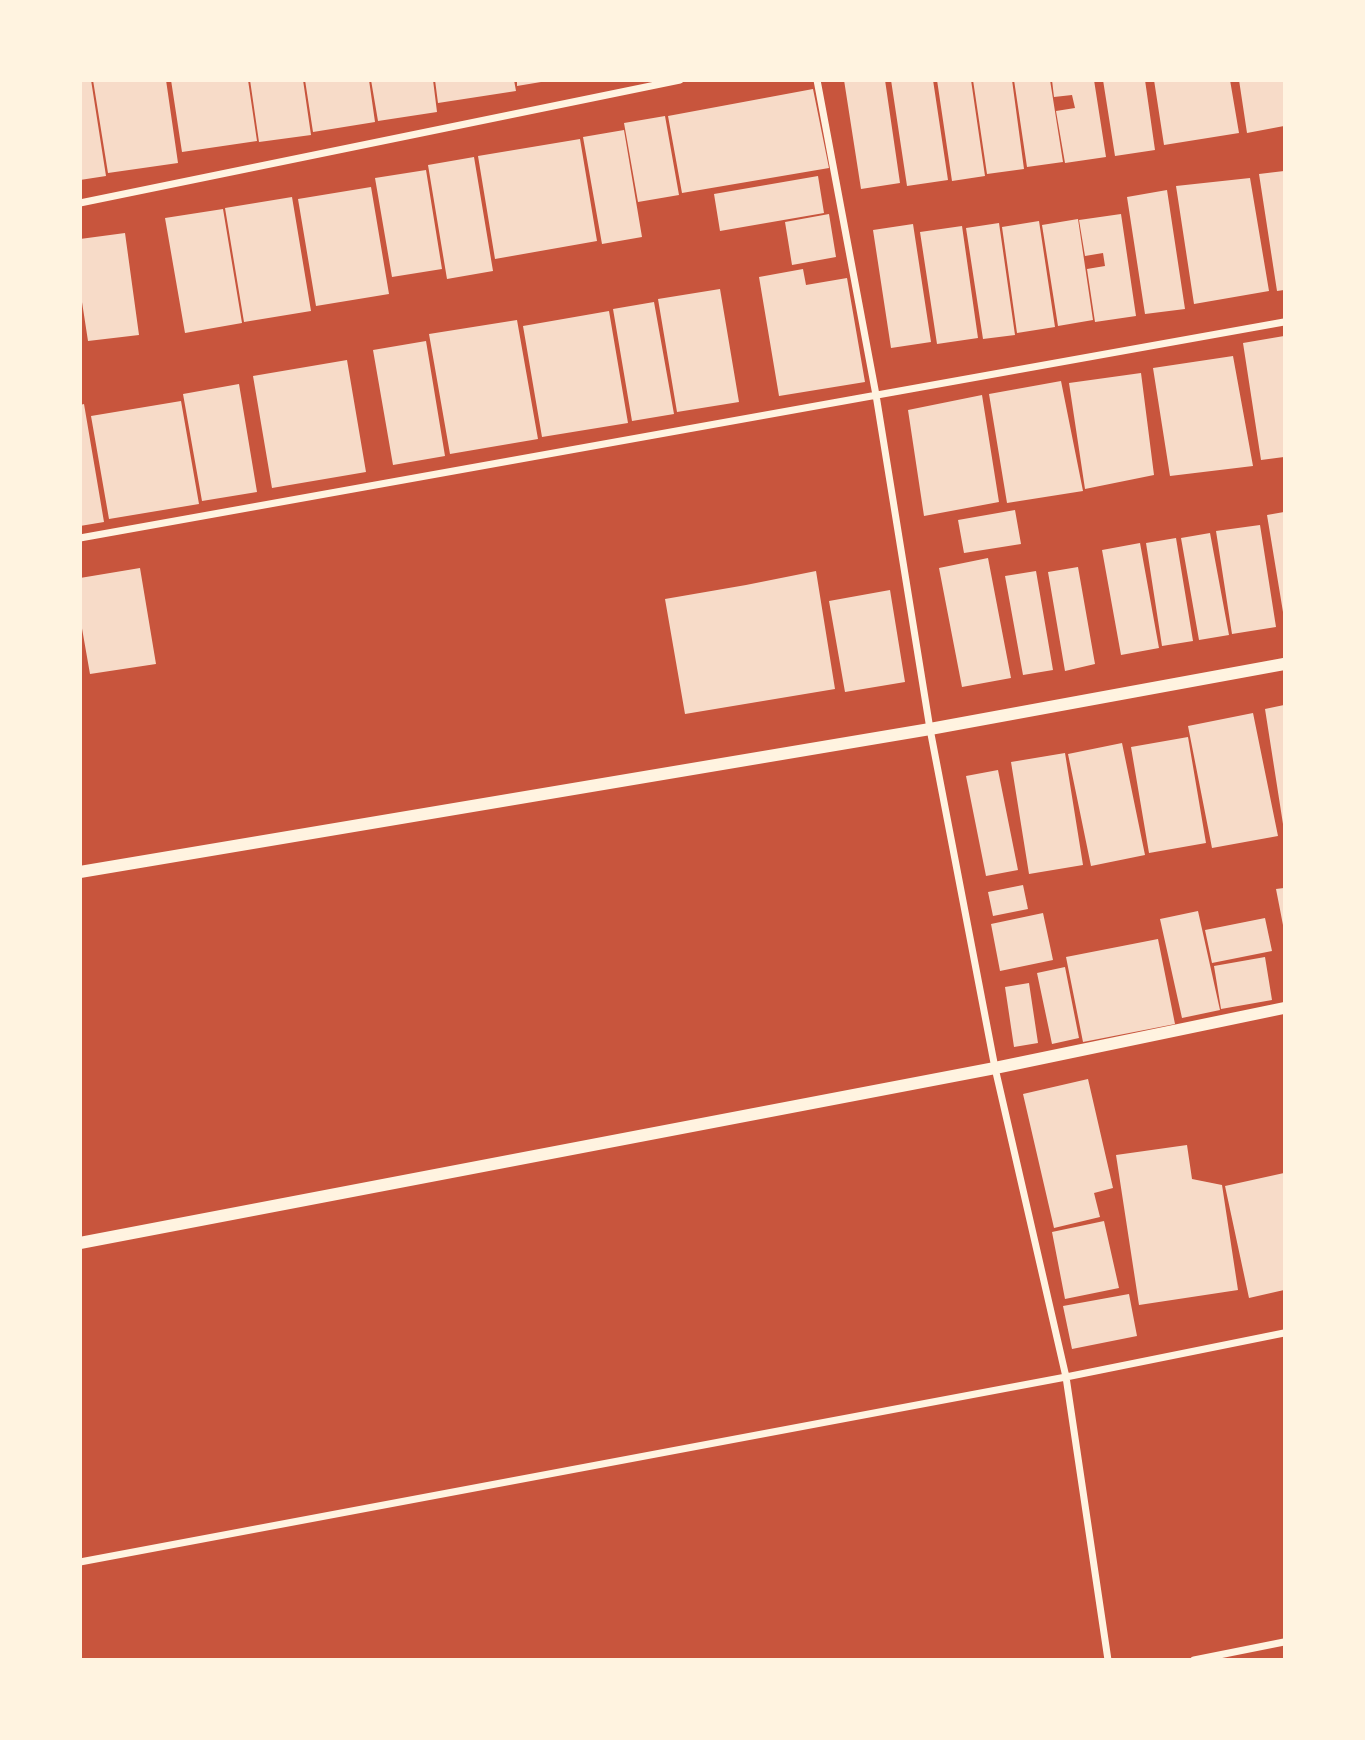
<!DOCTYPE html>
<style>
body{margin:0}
#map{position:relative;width:1365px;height:1740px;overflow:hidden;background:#c8553d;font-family:Manrope,sans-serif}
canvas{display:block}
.frame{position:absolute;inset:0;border:82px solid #fff3e0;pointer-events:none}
</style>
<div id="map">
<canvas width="1365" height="1740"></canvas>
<div class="frame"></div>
</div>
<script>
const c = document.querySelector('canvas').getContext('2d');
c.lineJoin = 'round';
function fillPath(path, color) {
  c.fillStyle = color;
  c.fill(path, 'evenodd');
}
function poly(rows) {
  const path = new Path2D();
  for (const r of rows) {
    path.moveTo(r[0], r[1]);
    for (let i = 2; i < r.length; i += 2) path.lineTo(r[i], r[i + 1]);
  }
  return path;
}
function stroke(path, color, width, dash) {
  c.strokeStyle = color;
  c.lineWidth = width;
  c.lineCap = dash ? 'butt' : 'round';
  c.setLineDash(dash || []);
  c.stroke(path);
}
fillPath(poly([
 [80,80,91,80,106,176,80,180],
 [93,80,166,80,178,163,108,173],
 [171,80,248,80,257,141,182,152],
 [250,80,303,80,311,135,259,142],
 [305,80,369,80,375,122,313,132],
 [371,80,433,80,437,112,378,121],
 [435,80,514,80,516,91,438,103],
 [517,80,541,80,541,82,517,86],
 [844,80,885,80,900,183,861,189],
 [891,80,933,80,948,180,907,186],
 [937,80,971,80,985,176,952,181],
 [973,80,1012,80,1024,169,987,174],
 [1014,80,1050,80,1063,162,1027,167],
 [1052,80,1094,80,1106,157,1065,163,1056,111,1075,108,1072,95,1054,97],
 [1103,80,1145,80,1155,150,1115,156],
 [1154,80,1230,80,1239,133,1164,145],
 [1239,80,1284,80,1284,126,1247,133],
 [813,89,829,168,682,193,668,116],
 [665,116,679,195,638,202,624,123],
 [624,130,642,237,602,244,583,137],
 [580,139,597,241,495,259,478,156],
 [474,157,493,271,447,279,428,165],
 [426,170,442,269,392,277,375,178],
 [1284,171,1284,290,1277,291,1259,174],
 [818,176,824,213,720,231,714,194],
 [1250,178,1269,291,1194,304,1176,186],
 [371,187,389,294,316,306,298,199],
 [1167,190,1185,309,1145,314,1127,197],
 [292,197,311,311,244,322,225,208],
 [223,209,242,323,185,333,165,218],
 [829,214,836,257,792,265,785,222],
 [1121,214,1136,316,1095,322,1087,269,1105,266,1103,253,1085,256,1079,220],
 [1078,219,1093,320,1058,326,1042,225],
 [1039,221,1055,327,1017,333,1002,227],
 [999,223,1015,335,983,339,966,228],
 [913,224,931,342,891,348,873,230],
 [962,226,978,338,937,344,920,232],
 [125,233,139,335,88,341,80,289,80,239],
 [803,269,806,285,847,278,865,382,779,396,759,277],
 [720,289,739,402,677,412,658,299],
 [654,302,674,414,632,421,613,309],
 [609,311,628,423,542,437,523,326],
 [517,320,538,439,450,454,429,334],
 [1284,336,1284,457,1261,460,1243,343],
 [426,341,445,456,393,465,373,350],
 [1233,356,1253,466,1170,476,1153,368],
 [347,360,366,472,272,488,253,376],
 [1141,373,1154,475,1085,489,1069,383],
 [1061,381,1083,491,1007,503,989,394],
 [239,384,257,492,202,501,183,394],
 [982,395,999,502,924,516,908,410],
 [181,401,199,504,109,519,91,416],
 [84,404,104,522,80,526,80,405],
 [1015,510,1021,544,964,553,958,520],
 [1284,512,1284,612,1283,612,1267,515],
 [1260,525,1276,627,1232,634,1216,531],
 [1210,533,1229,635,1199,640,1181,538],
 [1176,538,1193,641,1162,646,1146,543],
 [1140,543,1159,648,1121,655,1102,550],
 [988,558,1011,678,962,687,939,568],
 [1078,567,1095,664,1065,671,1048,572],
 [140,568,156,664,90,674,80,617,80,578],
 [816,571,835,689,685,714,665,599,746,585],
 [1036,571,1053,670,1023,675,1005,576],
 [890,590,905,682,845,692,829,601],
 [1284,705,1284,823,1283,824,1265,709],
 [1253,713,1278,836,1212,848,1188,726],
 [1188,737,1206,843,1149,853,1131,747],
 [1122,743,1145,855,1091,866,1068,754],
 [1065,753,1083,865,1029,874,1011,762],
 [998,770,1018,870,986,876,966,776],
 [1023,885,1028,909,993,916,988,892],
 [1284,888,1284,925,1283,925,1276,889],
 [1198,911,1220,1010,1182,1018,1160,919],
 [1043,913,1053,960,1000,971,991,924],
 [1265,918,1272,951,1212,963,1205,930],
 [1158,939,1175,1024,1083,1042,1066,957],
 [1265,957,1272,1000,1221,1009,1214,966],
 [1065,967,1079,1038,1052,1044,1037,973],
 [1029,983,1038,1043,1014,1047,1005,987],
 [1088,1079,1113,1188,1094,1193,1100,1217,1054,1228,1023,1094],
 [1187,1145,1192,1179,1222,1185,1238,1290,1139,1305,1116,1155],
 [1284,1173,1284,1290,1249,1298,1225,1186],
 [1104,1221,1119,1288,1065,1299,1052,1232],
 [1129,1294,1137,1336,1072,1349,1063,1306]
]), '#f7dbc8');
stroke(poly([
 [817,80,876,395,930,729,995,1068,1066,1377,1108,1660],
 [80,203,680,80],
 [80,538,1284,322],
 [80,1562,1066,1377,1284,1333],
 [1194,1660,1284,1642]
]), '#fff3e0', 7);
stroke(poly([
 [80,872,930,729,1284,664],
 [80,1243,995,1068,1284,1008]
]), '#fff3e0', 12);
</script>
